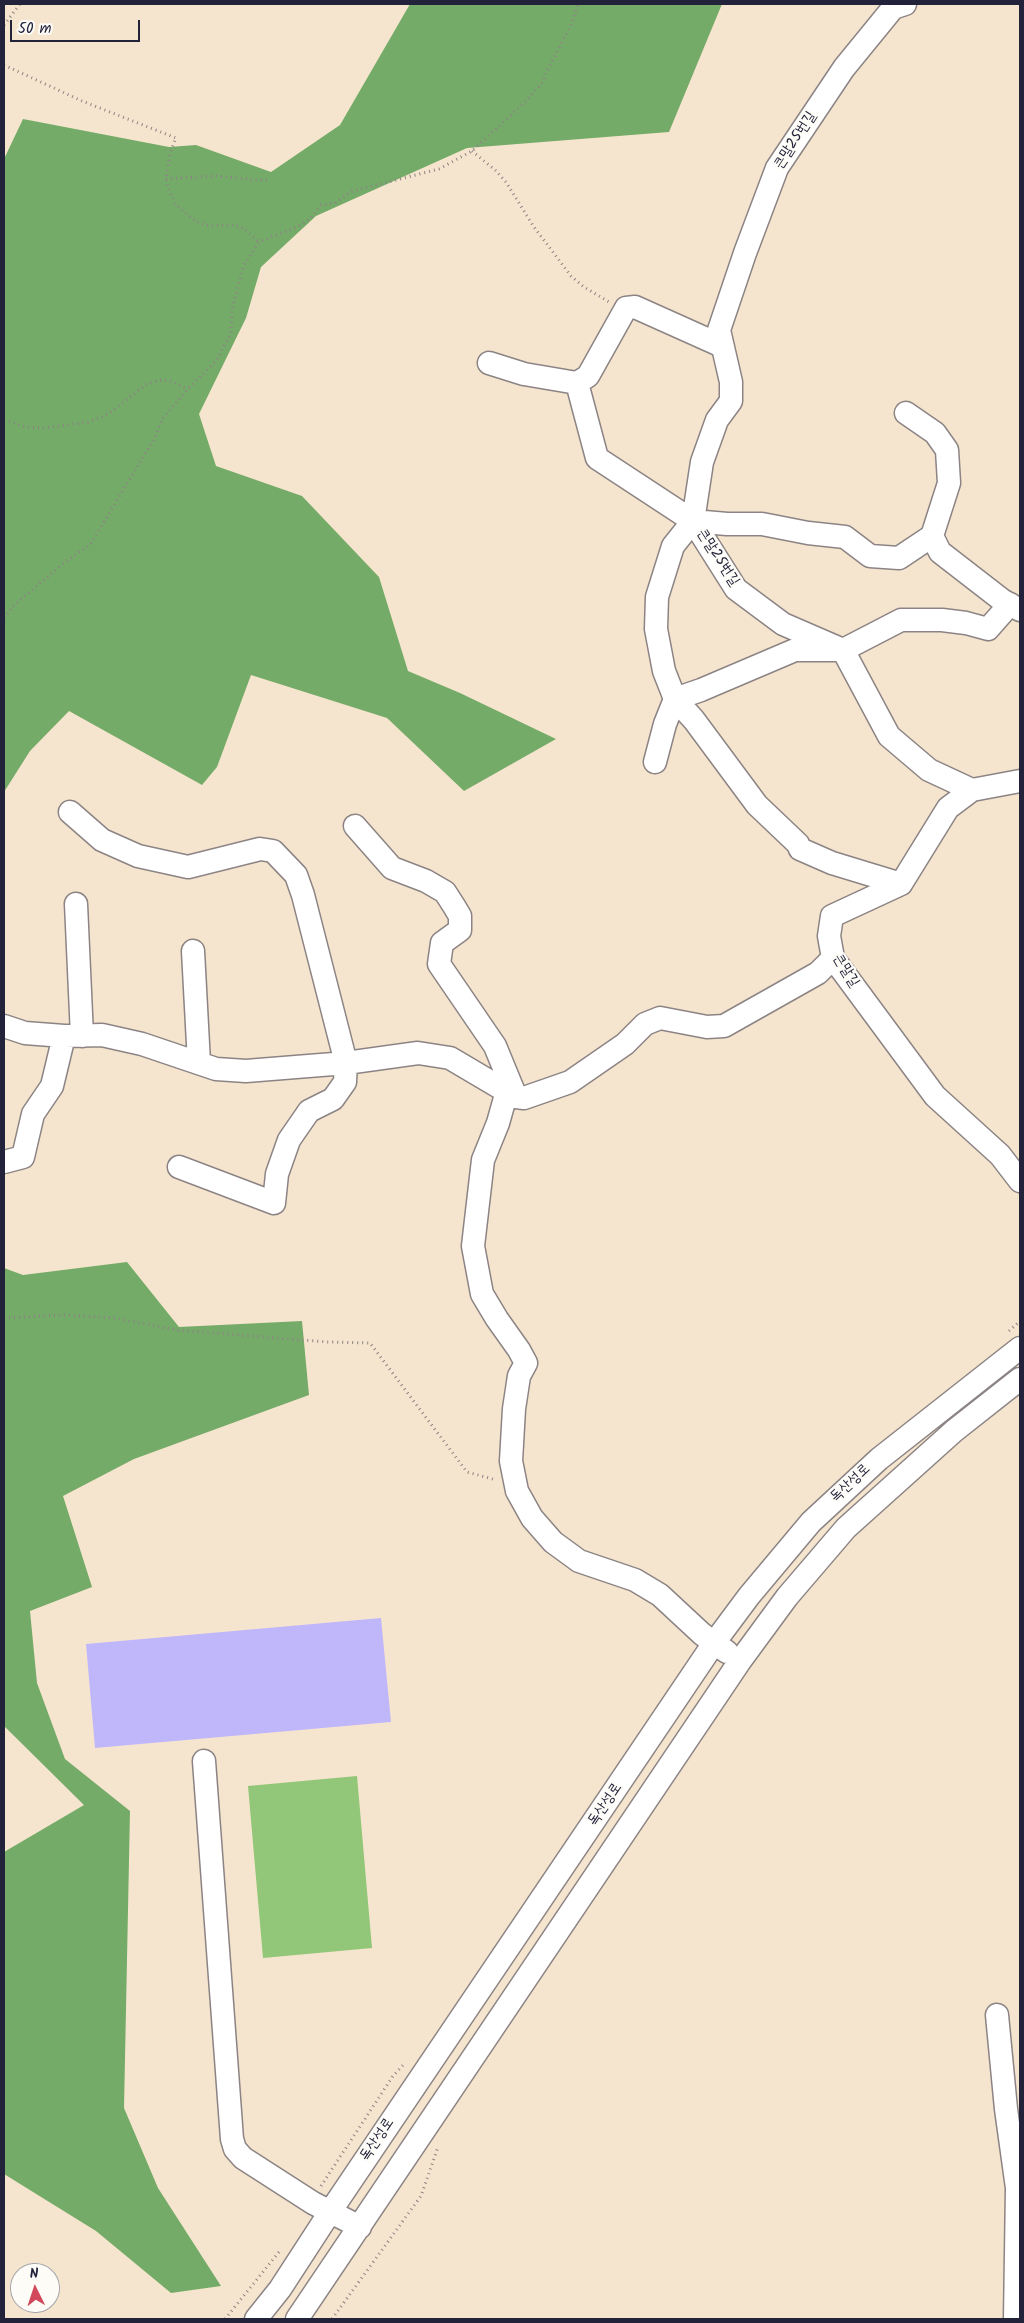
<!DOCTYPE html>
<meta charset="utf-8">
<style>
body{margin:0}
#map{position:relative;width:1024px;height:2323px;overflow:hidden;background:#f6e5ce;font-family:Kalam,sans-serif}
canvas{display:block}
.frame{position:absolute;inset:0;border:5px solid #22223b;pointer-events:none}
.north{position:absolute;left:10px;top:2263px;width:50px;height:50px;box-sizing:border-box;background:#fdfcf7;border:1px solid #a5a5ac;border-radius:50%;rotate:356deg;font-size:14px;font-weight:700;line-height:20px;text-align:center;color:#22223b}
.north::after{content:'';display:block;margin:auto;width:18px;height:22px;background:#d1495b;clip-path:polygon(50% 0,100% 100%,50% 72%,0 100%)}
.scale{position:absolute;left:10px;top:20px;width:130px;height:22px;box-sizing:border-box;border:2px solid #22223b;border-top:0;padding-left:6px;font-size:15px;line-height:18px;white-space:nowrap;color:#22223b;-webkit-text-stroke:4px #fdfcf7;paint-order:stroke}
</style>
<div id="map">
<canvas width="1024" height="2323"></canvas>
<div class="frame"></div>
<div class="north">N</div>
<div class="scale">50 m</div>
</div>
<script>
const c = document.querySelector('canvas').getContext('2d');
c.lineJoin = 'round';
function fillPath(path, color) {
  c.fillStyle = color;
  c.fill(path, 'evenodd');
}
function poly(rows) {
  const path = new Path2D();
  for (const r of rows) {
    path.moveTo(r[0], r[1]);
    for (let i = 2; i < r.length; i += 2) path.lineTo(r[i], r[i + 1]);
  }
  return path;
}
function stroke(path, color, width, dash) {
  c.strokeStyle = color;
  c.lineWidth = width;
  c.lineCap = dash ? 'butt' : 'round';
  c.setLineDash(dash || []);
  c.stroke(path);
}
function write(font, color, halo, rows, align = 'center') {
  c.font = font + ' Kalam,"Poor Story",sans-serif';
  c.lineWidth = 4.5;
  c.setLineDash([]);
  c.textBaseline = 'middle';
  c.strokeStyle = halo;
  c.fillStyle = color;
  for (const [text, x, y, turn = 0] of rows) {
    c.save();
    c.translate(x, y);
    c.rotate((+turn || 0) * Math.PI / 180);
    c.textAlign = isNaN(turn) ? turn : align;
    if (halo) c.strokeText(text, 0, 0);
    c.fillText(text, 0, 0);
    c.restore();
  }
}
fillPath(poly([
 [357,1776,372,1948,263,1958,248,1786]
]), '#92c678');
fillPath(poly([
 [410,4,722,4,669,132,467,148,316,216,261,267,246,318,199,414,216,466,302,496,379,577,408,671,460,693,556,739,464,791,387,718,251,675,217,767,202,785,69,711,30,751,4,792,4,159,23,119,169,147,196,145,271,172,340,125],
 [127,1262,179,1327,302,1321,309,1395,134,1459,63,1496,92,1587,30,1611,37,1683,65,1759,130,1811,124,2108,158,2188,221,2286,171,2293,96,2231,4,2174,4,1852,84,1805,4,1726,4,1268,23,1275]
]), '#75ab68');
fillPath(poly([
 [381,1618,391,1722,95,1748,86,1644]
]), '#c0b7fb');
const minor = poly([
 [905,4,893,8,844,68,777,168,745,253,719,330,731,382,731,401,717,420,702,462,693,521,736,589,783,624,843,650,889,736,929,770,972,790],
 [489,363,524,374,577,383,597,458,693,521,727,524,762,524,808,533,845,537,870,556,899,558,932,536],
 [577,383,588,376,626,308,635,307,722,346],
 [906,413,935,433,947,450,949,483,932,536,940,552,1002,600,1020,610],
 [693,521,673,546,657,597,656,629,664,671,675,699,694,720,757,805,798,844,800,849,832,863,901,884],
 [655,762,665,724,675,699,701,690,795,650,843,650,901,620,942,620,966,623,988,629,1010,604],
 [1020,781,972,790,948,808,901,884,832,916,829,936,833,958,935,1096,1000,1155,1020,1181],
 [70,812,102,840,138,856,188,867,260,849,273,851,296,875,303,895,346,1063,345,1082,333,1099,309,1111,289,1140,277,1174,274,1203,179,1167],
 [355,826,392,868,426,881,445,892,454,906,460,916,460,930,442,943,439,964,495,1046,516,1097],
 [76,904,82,1036],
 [193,951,199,1063],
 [4,1026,25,1033,64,1036,102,1035,142,1044,216,1069,246,1071,346,1063,418,1053,450,1058,516,1097,524,1098,570,1082,625,1044,645,1024,660,1018,707,1027,724,1026,818,973,833,958],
 [507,1091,498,1123,483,1160,473,1246,482,1294,497,1319,519,1350,526,1363,519,1376,514,1409,511,1461,517,1491,532,1518,553,1542,579,1561,635,1580,660,1595,702,1634,727,1652],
 [4,1162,23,1157,33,1114,52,1086,64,1036],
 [204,1761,232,2139,235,2149,243,2158,313,2203,360,2227],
 [997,2015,1006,2109,1017,2188,1015,2319],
 [256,2319,280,2289,330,2212,714,1643,749,1596,811,1522,879,1459,1020,1348],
 [297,2319,740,1661,787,1597,846,1528,954,1431,1020,1379]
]);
stroke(minor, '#8c8484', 25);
stroke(poly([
 [4,25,20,4],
 [4,65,82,101,176,138,170,153,166,179,168,188,176,205,195,221,209,226,234,225,243,228,259,242],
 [472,151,495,170,506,182,534,227,571,276,584,287,609,302],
 [166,179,215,176,270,181],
 [4,420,27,427,44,428,89,422,108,414,147,384,159,380,170,381,188,389],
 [4,618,13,606,66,561,90,545,154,439,163,418,188,389,216,361,231,333,232,309,244,265,259,242,299,226,310,219,321,205,335,203,353,191,439,169,472,151,527,100,543,82,546,73,572,23,578,4],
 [4,1318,62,1315,114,1318,176,1330,328,1342,370,1343,467,1472,496,1480],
 [1009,1331,1020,1321],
 [321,2186,393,2076,405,2063],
 [225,2319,279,2252],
 [332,2319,421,2196,438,2147]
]), '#8c8484', 3, [1, 4]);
stroke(minor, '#fff', 22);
write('15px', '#22223b', '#fdfcf7', [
 ["큰말25번길",796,141,-57],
 ["큰말25번길",717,558,57],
 ["큰말길",845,971,58],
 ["독산성로",851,1484,-43],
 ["독산성로",606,1805,-56],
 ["독산성로",378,2140,-56]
]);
</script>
